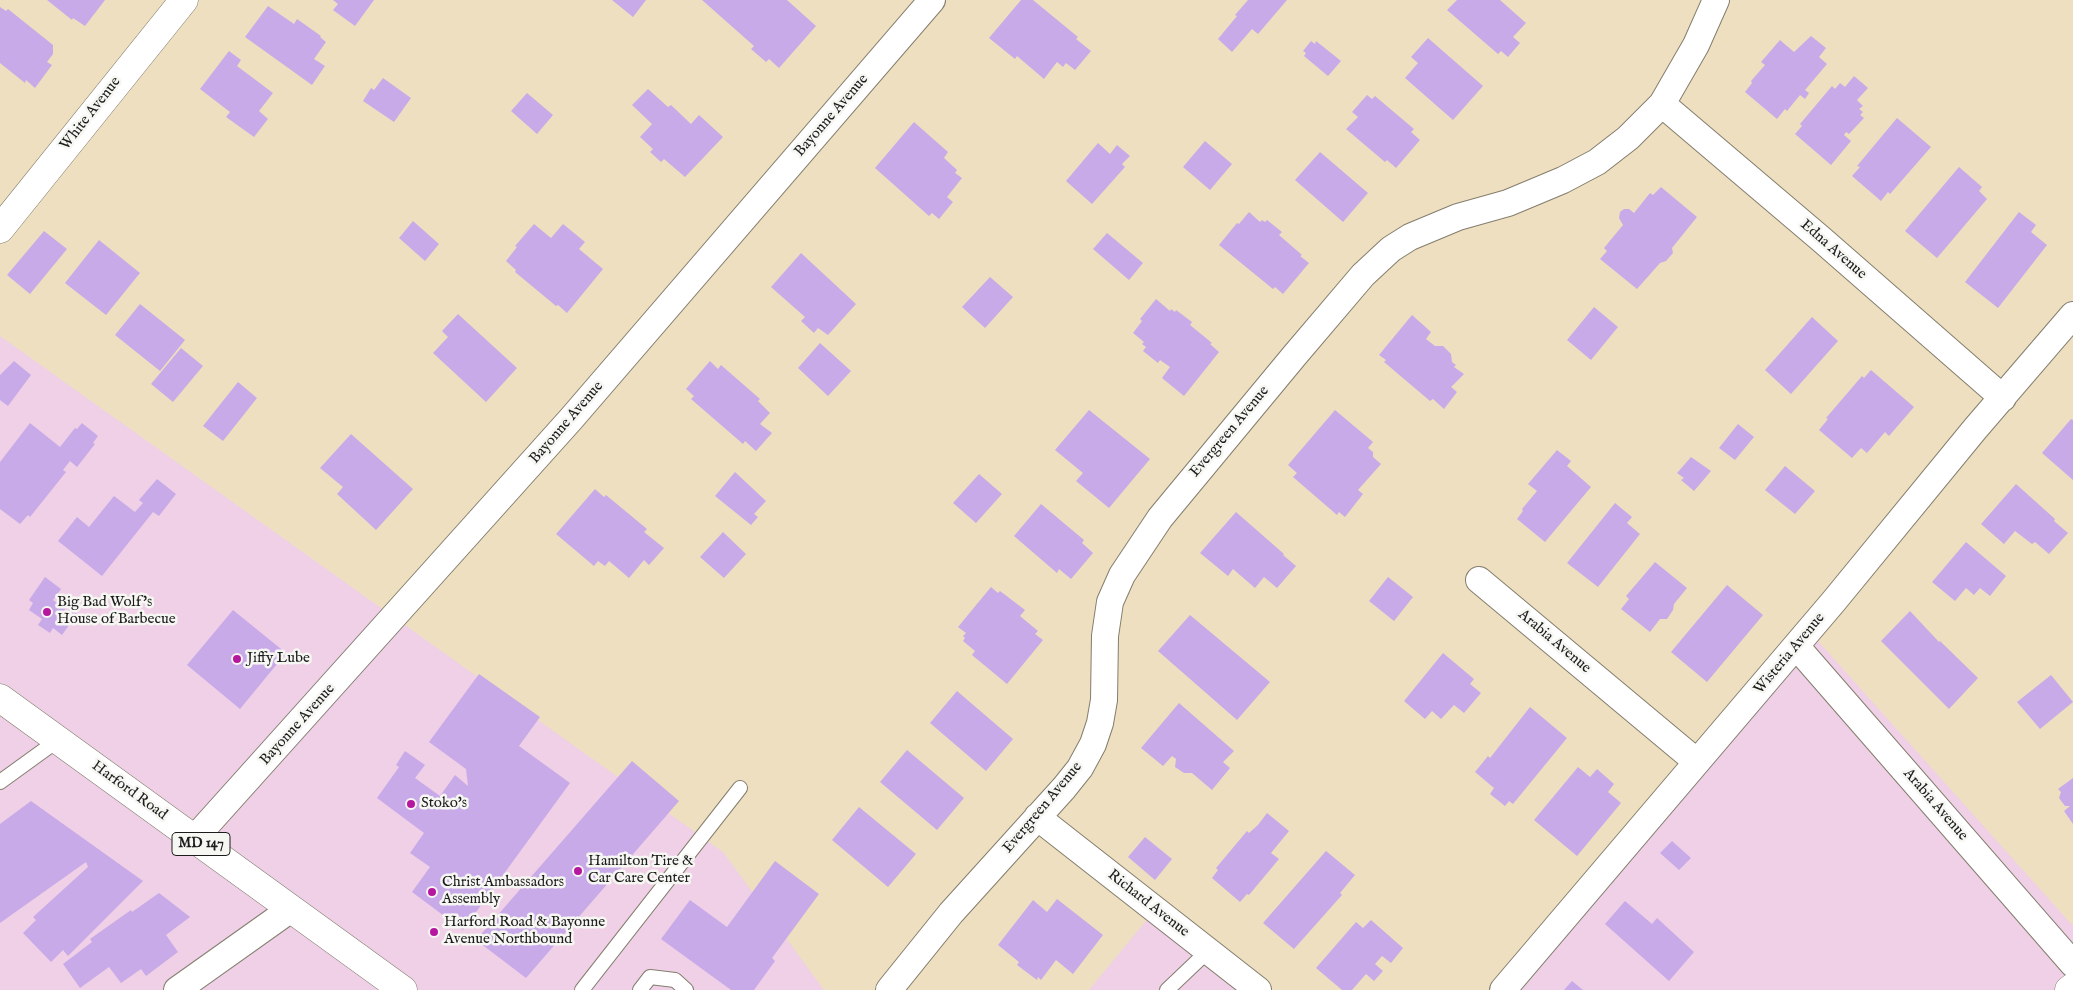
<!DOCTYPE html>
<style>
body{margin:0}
canvas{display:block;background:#eddfbf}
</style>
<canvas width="2073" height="990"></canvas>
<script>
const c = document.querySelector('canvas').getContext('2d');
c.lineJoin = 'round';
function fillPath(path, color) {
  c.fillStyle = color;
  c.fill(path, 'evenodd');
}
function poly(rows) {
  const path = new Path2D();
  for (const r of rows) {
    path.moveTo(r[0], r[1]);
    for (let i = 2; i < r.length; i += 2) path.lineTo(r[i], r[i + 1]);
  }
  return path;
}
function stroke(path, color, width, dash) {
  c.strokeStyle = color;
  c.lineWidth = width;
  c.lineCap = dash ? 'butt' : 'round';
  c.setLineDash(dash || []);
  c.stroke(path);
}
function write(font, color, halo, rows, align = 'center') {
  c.font = font + ' "IM FELL English",serif';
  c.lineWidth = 5;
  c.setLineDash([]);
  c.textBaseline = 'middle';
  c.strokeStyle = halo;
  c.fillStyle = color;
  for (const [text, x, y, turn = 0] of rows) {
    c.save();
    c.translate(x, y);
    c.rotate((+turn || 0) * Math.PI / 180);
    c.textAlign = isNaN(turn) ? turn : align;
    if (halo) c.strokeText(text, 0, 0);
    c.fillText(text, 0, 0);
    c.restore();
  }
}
fillPath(poly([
 [0,336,723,852,824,990,0,990],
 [1809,631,2073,926,2073,990,1506,990],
 [1154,911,1253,990,1089,990]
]), '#efd0e6');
fillPath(poly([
 [47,0,105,0,85,26,73,18,72,20],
 [333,0,374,0,355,26,333,10,338,4],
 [612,0,646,0,633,17],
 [702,0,787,0,816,26,779,68,769,59,766,62,751,49,754,46],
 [1021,0,1033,0,1078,37,1076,39,1091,51,1075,70,1066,63,1063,67,1057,62,1044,79,1017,56,1015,59,989,38],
 [1248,0,1287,0,1258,34,1252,29,1232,52,1218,39,1237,16,1235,15],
 [1457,0,1500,0,1526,23,1513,37,1520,43,1508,57,1501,51,1498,54,1447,10],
 [268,6,294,24,297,19,321,36,320,37,326,42,314,59,325,66,312,85,245,37],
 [0,7,6,11,8,9,53,45,53,54,47,62,52,65,35,88,26,80,25,83,0,63],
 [1811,36,1826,48,1819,57,1827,64,1805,90,1809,93,1805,99,1800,95,1787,111,1785,109,1777,119,1745,92,1752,83,1751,81,1765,65,1761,62,1780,40,1794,52],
 [1428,38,1483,86,1453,120,1405,78,1418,63,1411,57],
 [1311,41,1315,44,1316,41,1341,61,1328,76,1304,56,1306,53,1303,51],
 [229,51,241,60,237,66,273,93,259,111,268,119,254,137,226,117,230,112,200,89],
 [1854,76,1868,88,1857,100,1863,106,1859,109,1863,112,1860,115,1864,118,1849,134,1846,132,1844,135,1851,141,1831,165,1795,134,1802,126,1800,124,1832,86,1835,89,1840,83,1845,87],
 [383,78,411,98,394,122,363,101,371,88,374,90],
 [648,89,668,107,671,105,691,124,699,115,723,137,685,177,664,159,661,162,650,152,653,149,640,137,652,124,632,105],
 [527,93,553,115,537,134,511,111],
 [1367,95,1372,99,1375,96,1414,129,1411,132,1420,140,1396,168,1387,160,1385,162,1346,129,1358,117,1352,112],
 [1897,118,1931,147,1890,194,1888,192,1881,201,1852,176,1860,167,1857,166],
 [914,122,948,152,944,158,957,170,955,173,962,178,947,197,953,202,939,219,932,213,929,216,875,168],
 [1205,141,1232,164,1210,190,1183,167],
 [1098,143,1110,154,1117,145,1130,156,1122,164,1125,167,1092,204,1066,181],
 [1320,152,1368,193,1343,222,1295,180],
 [1959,167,1982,187,1979,191,1987,199,1937,258,1905,231],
 [1661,187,1697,217,1672,248,1673,253,1666,261,1660,263,1637,289,1600,259,1607,251,1604,248,1623,225,1619,218,1620,212,1624,209,1629,209,1634,213,1650,193,1653,195],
 [1249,212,1260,222,1262,220,1265,222,1267,220,1282,232,1279,235,1302,255,1300,256,1309,263,1283,294,1275,287,1273,289,1219,245,1237,223,1239,224],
 [2019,212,2036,225,2031,232,2047,245,1998,308,1965,282],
 [413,221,439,244,425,261,399,238],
 [534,224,551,238,563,224,585,242,579,249,603,269,567,313,558,305,556,306,515,272,516,270,506,261,517,247,515,246],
 [44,231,67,249,30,294,7,275],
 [1107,233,1143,263,1129,280,1093,249],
 [99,240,140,273,106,315,65,283],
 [801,253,856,304,828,335,818,328,814,333,801,321,805,317,771,287],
 [990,277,1013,297,985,328,962,307],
 [1156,299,1170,311,1171,309,1175,312,1176,310,1192,322,1190,325,1212,343,1210,344,1219,352,1184,396,1162,378,1170,367,1160,360,1158,363,1143,351,1146,347,1142,344,1144,342,1133,333,1142,321,1140,319],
 [140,304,185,340,160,371,115,335],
 [1594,307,1618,327,1591,360,1567,340],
 [458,314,517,368,486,402,433,353,448,337,442,331],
 [1412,315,1431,332,1426,339,1435,346,1443,346,1451,354,1452,362,1456,365,1454,367,1464,374,1451,387,1457,392,1444,409,1433,399,1430,401,1384,362,1386,360,1379,355],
 [1812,317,1838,341,1791,394,1765,370],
 [820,343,851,371,828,396,798,368],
 [181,348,203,366,173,402,151,384],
 [14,361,31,375,8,406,0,400,0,375],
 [710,361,718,369,721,365,760,399,758,401,770,413,760,424,772,433,756,451,745,441,743,444,691,399,694,396,686,389],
 [1871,370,1914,407,1889,436,1885,432,1867,453,1861,448,1852,458,1819,430,1828,419,1826,418,1862,376,1864,378],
 [238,382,257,398,223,441,203,426],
 [1089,410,1150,459,1109,508,1076,481,1083,473,1055,450],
 [1335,410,1373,442,1368,448,1373,452,1373,457,1381,464,1358,490,1363,494,1345,517,1339,512,1337,515,1293,477,1297,473,1288,465],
 [2071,419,2073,420,2073,480,2042,453],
 [30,423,60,447,75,428,77,429,82,423,98,436,93,443,95,444,77,467,70,461,63,470,66,472,30,517,28,515,20,524,0,509,0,462],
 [1738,424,1754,437,1735,460,1719,448],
 [351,434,413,489,376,530,337,494,343,487,320,468],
 [1557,450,1571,461,1567,466,1591,487,1545,542,1517,519,1523,511,1522,509,1537,491,1528,484],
 [1691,457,1711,471,1694,491,1681,480,1684,478,1677,473],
 [1785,466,1815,491,1795,514,1765,490],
 [735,472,766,501,754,514,758,517,751,525,715,496],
 [979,474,1002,494,976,523,953,503],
 [157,479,176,494,159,516,153,512,102,576,58,541,77,517,89,527,114,496,135,512,143,503,139,500],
 [2016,484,2055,519,2054,521,2068,533,2049,554,2035,542,2032,544,2015,531,2004,544,1981,524],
 [595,489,604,497,606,495,647,529,644,532,664,548,649,565,644,560,629,578,609,561,605,566,598,561,594,566,556,534],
 [1615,503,1632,517,1627,523,1640,534,1598,587,1567,563],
 [1041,504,1084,540,1082,543,1093,553,1071,579,1059,569,1057,573,1014,536],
 [1236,512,1284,554,1283,555,1296,566,1277,588,1264,577,1255,588,1233,569,1228,576,1200,553],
 [723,532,746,554,724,578,700,557],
 [1966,542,2006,576,1990,596,1980,588,1974,595,1966,588,1955,601,1932,582],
 [1655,562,1687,588,1674,604,1673,610,1667,619,1660,619,1650,632,1621,609,1629,599,1626,596],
 [45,577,61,589,53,600,68,612,70,609,77,614,62,635,53,628,50,633,38,625,42,619,29,610,33,603,29,600],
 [1388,577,1413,597,1394,621,1369,601],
 [1727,585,1763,615,1707,682,1671,652],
 [991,587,998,593,1000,591,1025,610,1020,616,1038,631,1035,634,1043,640,1007,684,972,655,975,651,963,641,965,638,963,636,966,633,958,627],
 [233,610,286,653,240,709,187,665],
 [1910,611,1939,642,1940,641,1978,678,1949,709,1881,641],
 [1190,615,1270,682,1237,720,1158,651],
 [1443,653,1474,679,1470,684,1481,693,1464,713,1454,705,1441,719,1432,711,1425,719,1404,701],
 [479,674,540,717,519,746,570,783,463,930,412,892,430,867,410,853,424,833,377,798,399,767,396,765,405,751,425,765,415,778,440,796,455,775,468,786,466,769,429,742],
 [2051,675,2073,702,2040,729,2017,702],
 [957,691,1013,739,986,771,930,723],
 [1179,703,1234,751,1223,762,1230,768,1212,790,1192,773,1184,773,1175,767,1176,759,1172,756,1163,766,1141,748],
 [1530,707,1567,738,1513,804,1509,801,1505,806,1490,794,1494,788,1475,772,1488,756,1490,758],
 [907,750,964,798,937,830,880,782],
 [632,761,679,801,526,978,476,940],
 [1578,767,1590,777,1597,769,1614,784,1608,792,1621,803,1577,856,1534,820],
 [2073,778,2073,824,2064,811,2070,806,2065,806,2059,798,2061,792,2058,789],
 [31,801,143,881,68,956,63,950,51,962,23,933,36,920,33,917,88,867,86,862,0,923,0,824],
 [859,807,916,854,888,887,832,840],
 [1267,813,1289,831,1271,853,1279,859,1249,895,1247,894,1240,902,1212,878,1218,870,1216,868,1247,831,1249,833,1258,825],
 [1145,837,1172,859,1155,880,1128,857],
 [1672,841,1691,858,1679,870,1660,853],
 [1326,851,1355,875,1340,893,1342,895,1294,949,1263,923],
 [775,861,819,894,772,958,775,961,754,990,731,990,661,939,690,900,727,927],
 [159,893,190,917,166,935,178,952,146,976,141,969,121,983,109,967,80,988,63,964,92,942,90,939,131,910,132,912],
 [1057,899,1103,935,1073,974,1056,960,1041,980,1038,977,1037,980,1017,965,1019,962,998,945,1033,900,1047,912],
 [1625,901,1652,924,1657,918,1694,952,1669,981,1605,924],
 [1371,920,1403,948,1391,963,1382,956,1375,964,1383,971,1374,981,1366,974,1352,990,1342,990,1316,968,1356,922,1363,928],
 [1572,981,1583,990,1564,990]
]), '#c9aae8');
const lane = poly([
 [0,782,58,740],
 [582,990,740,788],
 [640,990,650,977,675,980,686,990],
 [1167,990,1208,951]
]);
const street = poly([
 [1662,104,1821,239,2003,398],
 [1479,580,1697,762],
 [1796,646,2073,964],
 [1037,817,1258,990],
 [194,839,571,419,932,0],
 [177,990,291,909],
 [889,990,951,913,1064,788,1080,768,1093,744,1100,723,1104,700,1105,636,1110,602,1122,575,1160,518,1295,355,1363,275,1391,249,1410,237,1458,217,1508,203,1563,180,1597,162,1628,138,1662,104,1696,45,1716,0],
 [1503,990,1834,601,1975,429,2073,315]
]);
const secondary = poly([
 [0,229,184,0],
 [2069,990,2073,987]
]);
const primary = poly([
 [0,698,403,990]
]);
stroke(lane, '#847e6e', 16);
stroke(street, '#847e6e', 28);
stroke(secondary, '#847e6e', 29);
stroke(primary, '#847e6e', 29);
stroke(lane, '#fff', 14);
stroke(street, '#fff', 26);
stroke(secondary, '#fff', 28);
stroke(primary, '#fff', 28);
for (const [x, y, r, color] of [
 [47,612,5,"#b5179e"],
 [237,659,5,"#b5179e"],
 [411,804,5,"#b5179e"],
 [578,871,5,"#b5179e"],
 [432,892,5,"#b5179e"],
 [434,932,5,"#b5179e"]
]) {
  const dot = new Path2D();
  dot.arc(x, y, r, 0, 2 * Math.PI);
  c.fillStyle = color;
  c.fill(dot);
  stroke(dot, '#f6f6f2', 2);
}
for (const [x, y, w] of [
 [201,844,58]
]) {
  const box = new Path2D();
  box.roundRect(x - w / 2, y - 11.5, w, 23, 4);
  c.fillStyle = '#f6f6f2';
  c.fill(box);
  stroke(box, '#1c1c1c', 1);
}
write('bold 14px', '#1c1c1c', null, [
 ["MD 147",201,844]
]);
write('15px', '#1c1c1c', '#f6f6f2', [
 ["White Avenue",91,114,-52],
 ["Bayonne Avenue",832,116,-49],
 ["Edna Avenue",1833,250,41],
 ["Bayonne Avenue",567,423,-49],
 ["Evergreen Avenue",1230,432,-50],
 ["Arabia Avenue",1554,642,40],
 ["Wisteria Avenue",1790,654,-50],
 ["Bayonne Avenue",298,725,-48],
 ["Harford Road",129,791,36],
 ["Arabia Avenue",1935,805,49],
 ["Evergreen Avenue",1043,808,-50],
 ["Richard Avenue",1148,904,38]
]);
write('15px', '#1c1c1c', '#f6f6f2', [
 ["Big Bad Wolf's",57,603],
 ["House of Barbecue",57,620],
 ["Jiffy Lube",247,659],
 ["Stoko's",421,804],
 ["Hamilton Tire &",588,862],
 ["Car Care Center",588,879],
 ["Christ Ambassadors",442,883],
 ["Assembly",442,900],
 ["Harford Road & Bayonne",444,923],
 ["Avenue Northbound",444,940]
], 'left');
</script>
